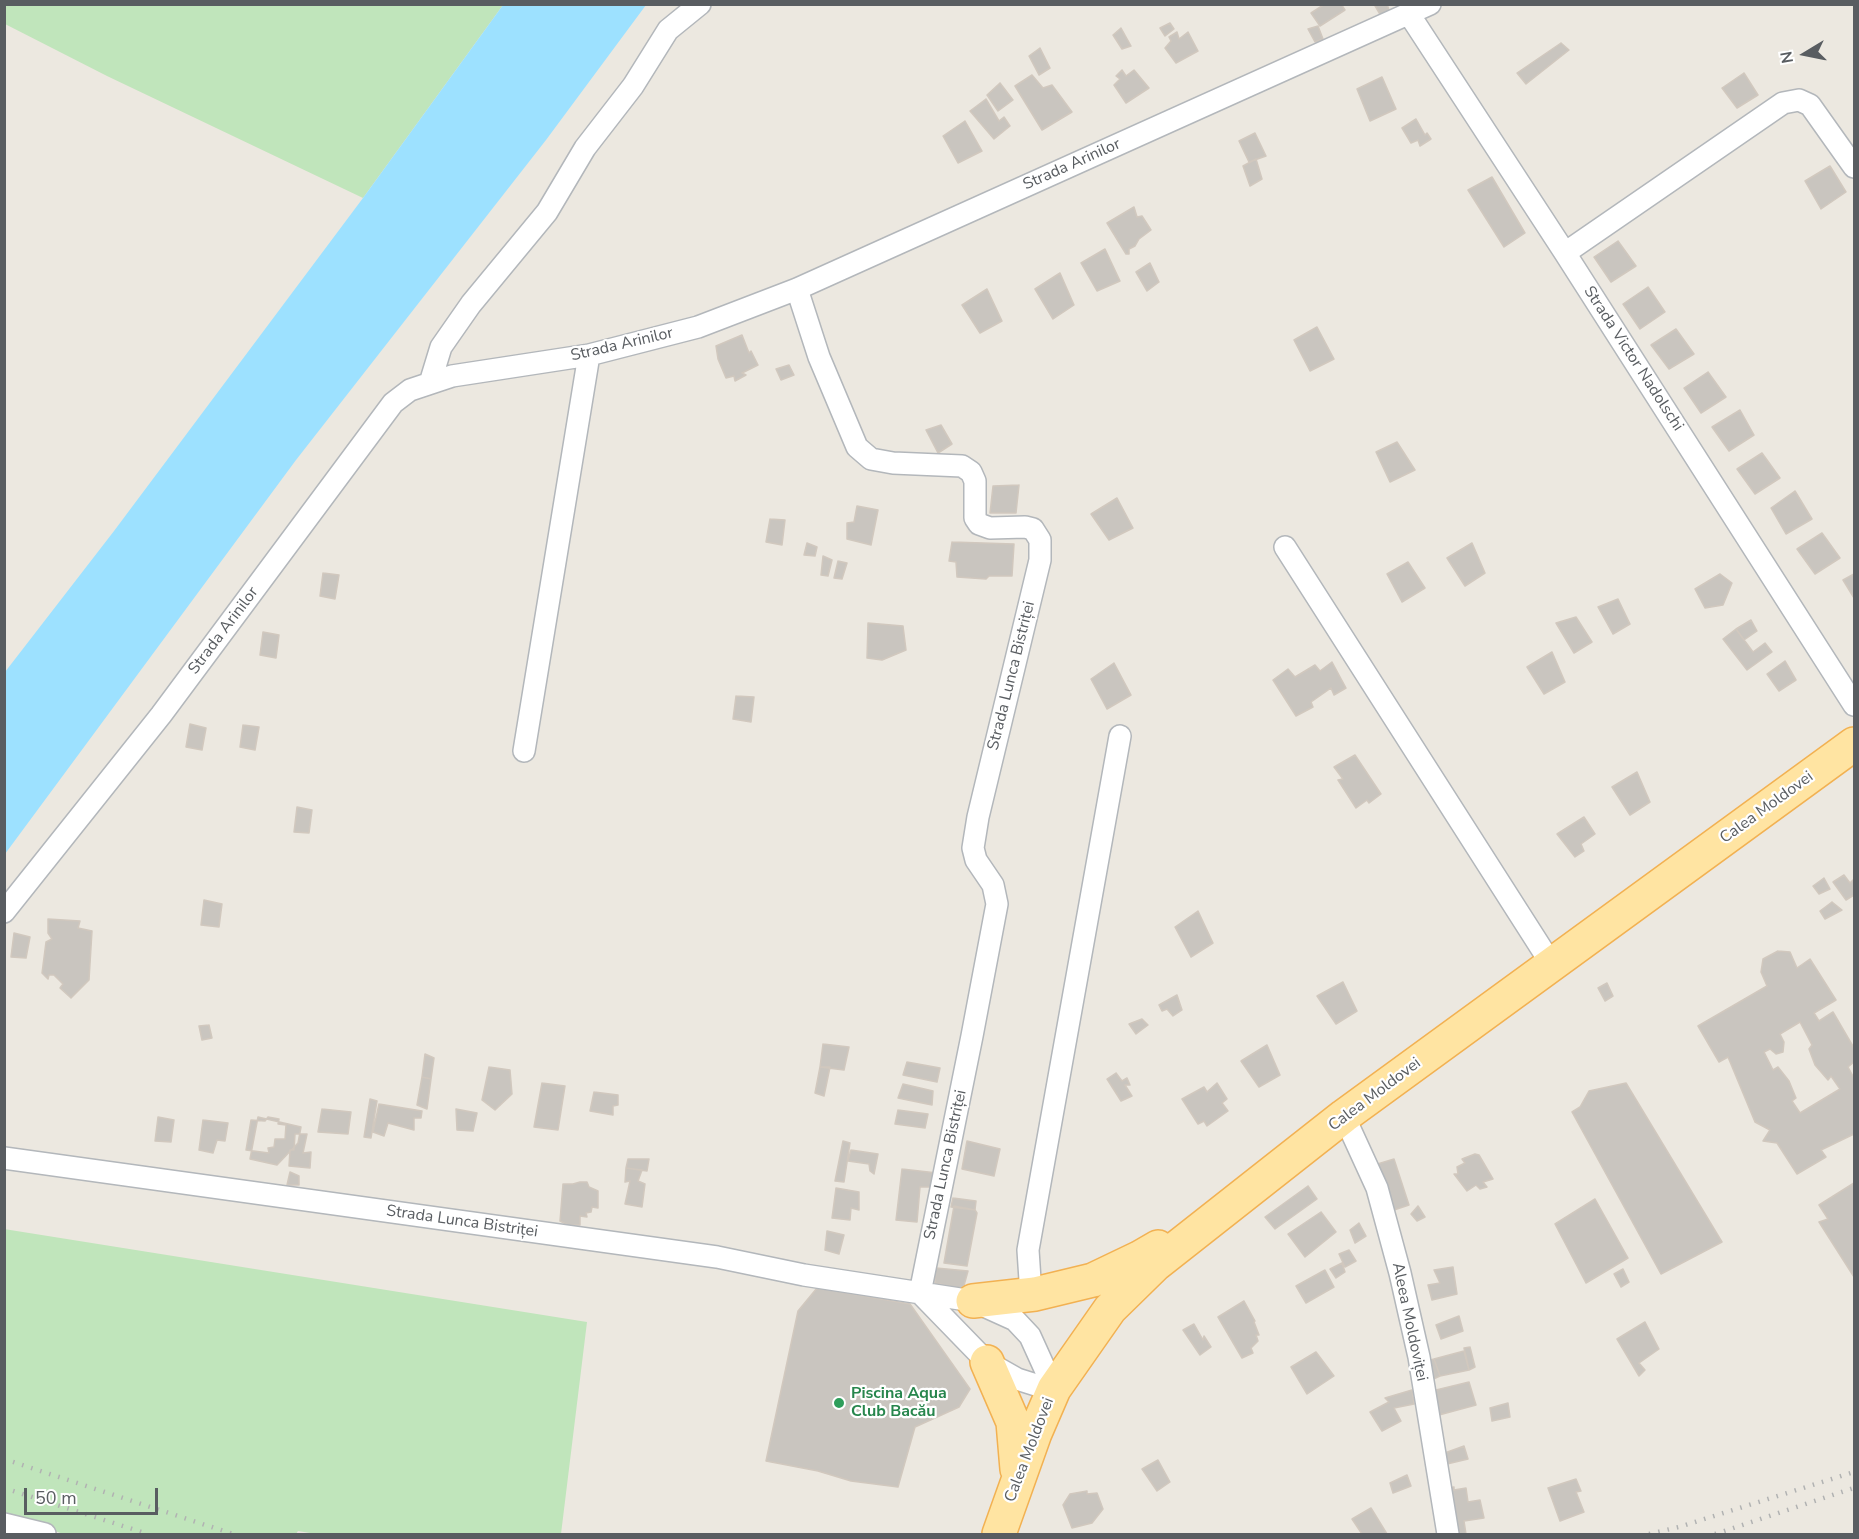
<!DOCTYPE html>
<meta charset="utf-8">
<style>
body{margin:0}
#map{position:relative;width:1859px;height:1539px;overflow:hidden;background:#ece8e0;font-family:"Nunito Sans",sans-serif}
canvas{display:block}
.frame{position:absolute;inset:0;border:6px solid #595d61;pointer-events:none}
.north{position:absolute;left:1775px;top:24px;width:60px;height:60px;-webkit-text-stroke:4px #fff;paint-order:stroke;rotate:260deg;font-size:16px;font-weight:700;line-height:24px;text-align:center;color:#595d61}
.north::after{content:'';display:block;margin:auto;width:21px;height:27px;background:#595d61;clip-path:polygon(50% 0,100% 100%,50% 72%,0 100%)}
.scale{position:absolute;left:24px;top:1488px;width:134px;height:27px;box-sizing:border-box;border:3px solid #595d61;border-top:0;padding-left:8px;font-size:18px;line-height:21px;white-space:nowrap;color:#595d61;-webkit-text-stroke:4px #fff;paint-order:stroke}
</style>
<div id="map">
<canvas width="1859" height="1539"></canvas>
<div class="frame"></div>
<div class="north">N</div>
<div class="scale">50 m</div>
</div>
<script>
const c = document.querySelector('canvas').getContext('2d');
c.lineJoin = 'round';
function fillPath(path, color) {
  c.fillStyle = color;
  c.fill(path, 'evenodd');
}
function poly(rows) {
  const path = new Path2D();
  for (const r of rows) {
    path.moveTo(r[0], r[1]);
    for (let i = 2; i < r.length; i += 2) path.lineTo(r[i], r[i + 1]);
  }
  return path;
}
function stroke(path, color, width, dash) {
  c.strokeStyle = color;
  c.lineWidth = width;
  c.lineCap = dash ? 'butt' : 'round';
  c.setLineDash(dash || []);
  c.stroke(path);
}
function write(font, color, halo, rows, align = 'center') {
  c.font = font + ' "Nunito Sans",sans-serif';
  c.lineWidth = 4.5;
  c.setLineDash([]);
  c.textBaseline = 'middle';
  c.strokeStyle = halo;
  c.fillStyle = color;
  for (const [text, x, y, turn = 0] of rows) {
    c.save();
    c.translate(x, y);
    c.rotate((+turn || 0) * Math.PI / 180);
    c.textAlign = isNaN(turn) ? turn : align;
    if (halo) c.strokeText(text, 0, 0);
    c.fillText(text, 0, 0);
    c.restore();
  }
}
fillPath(poly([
 [4,5,503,5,363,198,107,76,5,24],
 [4,1229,587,1322,561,1534,316,1534,298,1531,296,1534,63,1534,5,1512]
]), '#c0e5bb');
fillPath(poly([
 [503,5,646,5,546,140,296,460,5,854,5,672,114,531,363,198]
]), '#9de1ff');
const building = poly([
 [1325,4,1341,4,1345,10,1320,26,1311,13,1325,4],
 [1374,4,1387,4,1389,10,1381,16,1374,4],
 [1170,23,1174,29,1165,36,1160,28,1170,23],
 [1318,26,1323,39,1315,42,1308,29,1318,26],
 [1121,28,1131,46,1122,49,1113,35,1121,28],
 [1177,32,1179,39,1188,32,1198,51,1176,63,1165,48,1171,41,1169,37,1177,32],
 [1561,43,1569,50,1526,84,1517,73,1561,43],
 [1040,48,1050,68,1039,75,1029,56,1040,48],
 [1122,70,1126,76,1134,70,1149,88,1126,103,1114,85,1120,79,1116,76,1122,70],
 [1744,73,1758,95,1737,108,1722,88,1744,73],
 [1032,75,1043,88,1052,85,1072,112,1042,130,1015,86,1032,75],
 [1382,77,1396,109,1370,121,1357,89,1382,77],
 [1000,83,1013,100,998,111,987,95,1000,83],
 [986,99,999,121,1004,117,1010,126,994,139,970,111,986,99],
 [1416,119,1425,135,1427,133,1431,139,1420,146,1418,140,1411,143,1402,128,1416,119],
 [965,121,982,151,958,163,943,136,965,121],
 [1255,133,1266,156,1249,162,1239,141,1255,133],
 [1256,159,1262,179,1250,186,1243,166,1256,159],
 [1830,166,1846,192,1821,209,1805,181,1830,166],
 [1492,177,1525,233,1504,247,1468,190,1492,177],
 [1134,207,1137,217,1142,216,1151,230,1139,239,1135,246,1129,249,1129,254,1126,254,1107,223,1134,207],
 [1618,241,1636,266,1611,282,1594,257,1618,241],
 [1105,249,1120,281,1097,291,1081,263,1105,249],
 [1150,263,1159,282,1147,291,1136,272,1150,263],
 [1060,273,1074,305,1053,319,1035,289,1060,273],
 [1648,287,1665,312,1640,329,1623,304,1648,287],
 [987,289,1002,321,980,333,962,305,987,289],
 [1317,327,1334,359,1310,371,1294,340,1317,327],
 [1676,329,1694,354,1669,369,1651,345,1676,329],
 [742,335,749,353,751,351,758,365,742,373,746,375,735,381,734,376,726,378,718,359,716,346,742,335],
 [789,365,794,375,781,380,776,369,789,365],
 [1708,372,1726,397,1701,413,1684,388,1708,372],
 [1740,410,1754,435,1729,451,1712,427,1740,410],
 [941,425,952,444,938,453,926,430,941,425],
 [1397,442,1415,470,1390,482,1376,452,1397,442],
 [1762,453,1780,478,1755,494,1737,469,1762,453],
 [1019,485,1016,513,990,513,993,486,1019,485],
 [1795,491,1812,519,1786,534,1771,508,1795,491],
 [1117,498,1133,528,1109,540,1091,514,1117,498],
 [857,506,878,510,871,545,847,539,847,523,854,522,857,506],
 [770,519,785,520,782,545,766,542,770,519],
 [1822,533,1840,558,1815,574,1797,549,1822,533],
 [952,542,1014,544,1012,576,989,576,986,579,957,577,956,562,949,561,952,542],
 [807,543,817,547,815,556,804,555,807,543],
 [1472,543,1485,573,1465,586,1447,558,1472,543],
 [823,556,832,560,828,576,821,575,823,556],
 [838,561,847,563,842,579,834,578,838,561],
 [1408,562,1425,588,1402,602,1387,574,1408,562],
 [323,573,339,575,335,599,320,596,323,573],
 [1720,574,1732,583,1723,605,1705,608,1695,589,1720,574],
 [1854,574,1854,598,1843,580,1854,574],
 [1618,599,1630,624,1613,634,1598,607,1618,599],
 [1576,617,1592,642,1574,653,1556,623,1576,617],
 [1751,620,1757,631,1744,640,1736,629,1751,620],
 [868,623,903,626,906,650,882,660,867,658,868,623],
 [1736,629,1753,652,1765,643,1772,652,1747,670,1723,639,1736,629],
 [263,632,279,635,276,658,260,655,263,632],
 [1552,652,1565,682,1544,694,1527,667,1552,652],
 [1785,661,1796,680,1779,691,1767,674,1785,661],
 [1332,662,1346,688,1334,695,1331,688,1311,702,1313,707,1296,716,1273,680,1288,669,1295,677,1315,665,1320,671,1332,662],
 [1114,663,1131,695,1107,709,1091,679,1114,663],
 [736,696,754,697,751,722,733,719,736,696],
 [190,724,206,728,202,750,186,747,190,724],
 [243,725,259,727,255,750,240,747,243,725],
 [1355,755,1381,794,1369,803,1367,800,1356,808,1338,780,1343,779,1334,767,1355,755],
 [1637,772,1650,802,1630,815,1612,787,1637,772],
 [297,807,312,810,309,833,294,832,297,807],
 [1584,817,1595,834,1581,844,1584,851,1575,857,1557,834,1584,817],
 [1844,875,1850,883,1853,880,1854,882,1854,895,1846,900,1833,882,1844,875],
 [1824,878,1830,889,1819,894,1813,886,1824,878],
 [204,900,222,904,219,927,201,925,204,900],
 [1832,902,1842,910,1825,919,1820,911,1832,902],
 [1198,911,1213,943,1191,957,1175,927,1198,911],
 [48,919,80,921,78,928,92,931,89,980,71,998,60,988,63,984,54,975,49,975,48,979,42,973,46,942,52,939,48,933,48,919],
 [14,933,30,937,26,958,11,957,14,933],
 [1778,951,1790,952,1797,968,1810,959,1836,1000,1814,1013,1819,1021,1833,1012,1854,1048,1854,1062,1848,1067,1854,1078,1854,1134,1821,1150,1826,1157,1797,1174,1777,1143,1763,1141,1770,1130,1755,1122,1728,1057,1719,1062,1698,1026,1767,986,1761,972,1763,959,1778,951],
 [1800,1022,1812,1045,1809,1049,1815,1065,1828,1080,1831,1076,1840,1089,1800,1113,1792,1101,1796,1098,1789,1081,1778,1067,1773,1070,1764,1052,1770,1049,1776,1054,1783,1052,1784,1042,1780,1034,1800,1022],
 [1343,982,1357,1011,1336,1024,1317,996,1343,982],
 [1607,983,1613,996,1605,1001,1598,988,1607,983],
 [1177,995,1182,1010,1173,1016,1167,1009,1162,1011,1159,1005,1177,995],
 [1142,1019,1148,1025,1136,1034,1129,1024,1142,1019],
 [209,1025,212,1038,202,1040,199,1026,209,1025],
 [823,1044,849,1047,844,1070,820,1067,823,1044],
 [1267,1045,1280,1075,1259,1087,1241,1061,1267,1045],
 [425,1054,434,1058,431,1079,422,1077,425,1054],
 [907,1062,940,1068,937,1082,903,1075,907,1062],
 [489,1067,510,1070,512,1094,495,1110,482,1100,489,1067],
 [820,1067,830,1067,824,1096,815,1093,820,1067],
 [1116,1073,1122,1081,1127,1078,1130,1085,1125,1085,1132,1096,1121,1101,1107,1079,1116,1073],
 [422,1077,431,1079,427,1109,417,1105,422,1077],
 [542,1083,565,1086,558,1130,534,1127,542,1083],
 [1217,1083,1227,1099,1222,1103,1228,1111,1207,1126,1204,1121,1198,1124,1182,1099,1204,1087,1207,1092,1217,1083],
 [1626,1083,1722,1242,1661,1274,1572,1112,1580,1107,1589,1091,1626,1083],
 [903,1084,933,1091,932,1105,898,1098,903,1084],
 [594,1092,618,1095,618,1105,613,1106,613,1115,590,1111,594,1092],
 [370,1099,377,1101,371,1138,364,1137,370,1099],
 [379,1104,422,1111,421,1118,414,1118,414,1130,388,1123,384,1136,373,1132,379,1104],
 [322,1109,351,1112,348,1134,318,1132,322,1109],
 [456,1109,477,1113,473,1131,457,1130,456,1109],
 [898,1110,928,1114,925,1128,895,1124,898,1110],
 [158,1117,174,1120,171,1142,155,1141,158,1117],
 [258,1117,301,1127,298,1143,277,1165,250,1159,258,1117],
 [268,1117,279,1119,278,1124,286,1125,285,1139,275,1139,274,1147,268,1148,269,1153,246,1150,251,1120,265,1121,268,1117],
 [203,1120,228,1123,225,1141,217,1140,213,1153,199,1150,203,1120],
 [295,1134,307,1134,303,1153,311,1152,310,1168,289,1166,290,1150,294,1150,295,1134],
 [843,1141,850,1143,844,1182,835,1181,843,1141],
 [967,1141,1000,1149,994,1176,962,1169,967,1141],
 [851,1150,878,1154,874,1174,870,1171,869,1164,848,1161,851,1150],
 [1475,1154,1479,1155,1493,1179,1483,1182,1487,1187,1480,1189,1476,1185,1467,1191,1454,1174,1458,1174,1457,1167,1465,1163,1462,1159,1475,1154],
 [628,1159,649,1159,647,1171,626,1168,628,1159],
 [1394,1159,1409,1205,1388,1212,1371,1166,1394,1159],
 [626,1168,642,1170,638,1181,645,1184,642,1207,625,1204,630,1181,625,1182,626,1168],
 [902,1169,937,1173,934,1187,920,1187,917,1222,896,1220,902,1169],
 [290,1172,299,1176,299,1185,287,1185,290,1172],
 [580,1182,587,1182,589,1187,598,1191,598,1208,592,1207,591,1212,586,1213,587,1217,580,1216,580,1225,568,1225,560,1221,563,1184,573,1184,580,1182],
 [1854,1183,1854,1277,1819,1222,1828,1219,1819,1205,1854,1183],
 [1308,1186,1317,1199,1275,1229,1265,1217,1308,1186],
 [836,1188,859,1192,859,1210,851,1208,850,1220,832,1218,836,1188],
 [953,1198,976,1201,975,1210,951,1207,953,1198],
 [1595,1199,1628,1258,1586,1283,1555,1224,1595,1199],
 [954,1206,975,1210,977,1213,967,1266,944,1263,954,1206],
 [1418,1206,1425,1217,1417,1221,1411,1214,1418,1206],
 [1321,1212,1336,1232,1305,1257,1288,1234,1321,1212],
 [1359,1223,1366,1236,1355,1243,1350,1230,1359,1223],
 [827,1231,844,1235,839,1254,825,1250,827,1231],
 [1349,1250,1356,1261,1345,1267,1339,1254,1349,1250],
 [1342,1263,1345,1272,1336,1278,1330,1269,1342,1263],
 [1453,1267,1457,1294,1432,1300,1428,1285,1440,1283,1434,1270,1453,1267],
 [936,1268,968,1271,963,1289,935,1283,936,1268],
 [1623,1269,1629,1282,1621,1287,1614,1274,1623,1269],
 [1325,1270,1334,1287,1306,1303,1296,1286,1325,1270],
 [817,1288,910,1304,970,1389,959,1407,915,1427,898,1487,851,1481,818,1471,766,1461,798,1311,817,1288],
 [1244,1301,1255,1321,1254,1322,1259,1335,1256,1335,1258,1341,1251,1348,1253,1353,1242,1358,1218,1317,1244,1301],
 [1459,1316,1463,1331,1441,1339,1436,1325,1459,1316],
 [1645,1322,1659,1349,1639,1363,1645,1370,1639,1376,1617,1339,1645,1322],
 [1194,1324,1203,1340,1204,1336,1211,1347,1200,1355,1183,1330,1194,1324],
 [1470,1347,1475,1367,1469,1370,1464,1348,1470,1347],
 [1464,1351,1469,1370,1440,1376,1434,1359,1464,1351],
 [1316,1352,1334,1376,1307,1394,1291,1367,1316,1352],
 [1434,1359,1440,1376,1429,1381,1424,1362,1434,1359],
 [1469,1382,1476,1405,1439,1415,1432,1391,1469,1382],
 [1412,1390,1414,1404,1394,1408,1401,1421,1382,1431,1370,1412,1389,1402,1385,1398,1412,1390],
 [1508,1403,1510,1417,1492,1421,1490,1408,1508,1403],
 [1464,1446,1468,1459,1447,1464,1442,1454,1464,1446],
 [1158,1460,1170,1482,1157,1491,1142,1469,1158,1460],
 [1407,1475,1411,1486,1393,1493,1390,1483,1407,1475],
 [1576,1479,1581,1491,1576,1492,1584,1512,1560,1521,1548,1488,1576,1479],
 [1454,1487,1454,1490,1466,1488,1468,1502,1480,1500,1484,1518,1464,1521,1466,1534,1457,1534,1447,1488,1454,1487],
 [1087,1491,1087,1494,1097,1493,1103,1509,1092,1523,1072,1528,1063,1505,1070,1494,1087,1491],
 [1371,1508,1387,1534,1362,1534,1352,1519,1371,1508]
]);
fillPath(building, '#c9c5bf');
stroke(building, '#d1c8be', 1.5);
const street = poly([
 [1409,14,1565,253,1854,705],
 [1565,253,1783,103,1799,100,1810,105,1854,167],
 [797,289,819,357,857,447,871,459,893,463,962,466,971,472,975,481,975,518,979,524,990,528,1025,527,1033,529,1040,540,1040,560,978,817,973,848,976,860,993,885,997,904,972,1036,920,1293],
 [430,383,441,347,471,304,547,212,585,148,633,86,668,30,700,4],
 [1285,547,1552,965],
 [524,751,589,355],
 [4,912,161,715,393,403,410,390,452,376,589,355,698,327,797,289,1430,4],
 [1344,1116,1377,1188,1400,1273,1419,1357,1448,1534],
 [4,1158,717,1257,804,1275,973,1301,1015,1320,1030,1336,1054,1389],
 [920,1293,987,1362,1017,1379,1036,1385,1054,1389],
 [1035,1294,1030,1280,1028,1250,1120,736],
 [4,1524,45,1534]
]);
const primary = poly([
 [973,1301,1035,1294,1093,1280,1139,1258,1158,1247],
 [987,1362,1013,1422,1017,1469],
 [999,1534,1035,1433,1054,1389,1110,1309,1156,1264,1344,1116,1854,744]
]);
stroke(street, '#b3b7bb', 24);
stroke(primary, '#f2b152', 36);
stroke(street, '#fff', 21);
stroke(primary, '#ffe4a2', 33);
stroke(poly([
 [4,1459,233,1534],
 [4,1488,148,1534],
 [1649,1534,1679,1527,1854,1472],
 [1715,1534,1854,1488]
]), '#b1b2b2', 4.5, [1.5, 8]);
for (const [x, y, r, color] of [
 [839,1403,6,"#2e9e5b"]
]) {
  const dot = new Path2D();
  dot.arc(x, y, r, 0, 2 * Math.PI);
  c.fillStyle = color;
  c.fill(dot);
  stroke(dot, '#fff', 2);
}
write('16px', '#595d61', '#fff', [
 ["Strada Arinilor",1072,165,-24],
 ["Strada Arinilor",622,345,-13],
 ["Strada Victor Nadolschi",1633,359,57],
 ["Strada Arinilor",224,631,-53],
 ["Strada Lunca Bistriței",1012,676,-76],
 ["Calea Moldovei",1767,808,-36],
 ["Calea Moldovei",1375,1095,-37],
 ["Strada Lunca Bistriței",946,1165,-78],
 ["Strada Lunca Bistriței",462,1222,8],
 ["Aleea Moldoviței",1409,1322,78],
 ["Calea Moldovei",1030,1450,-69]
]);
write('bold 16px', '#27864d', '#fff', [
 ["Piscina Aqua",851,1394],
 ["Club Bacău",851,1412]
], 'left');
</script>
